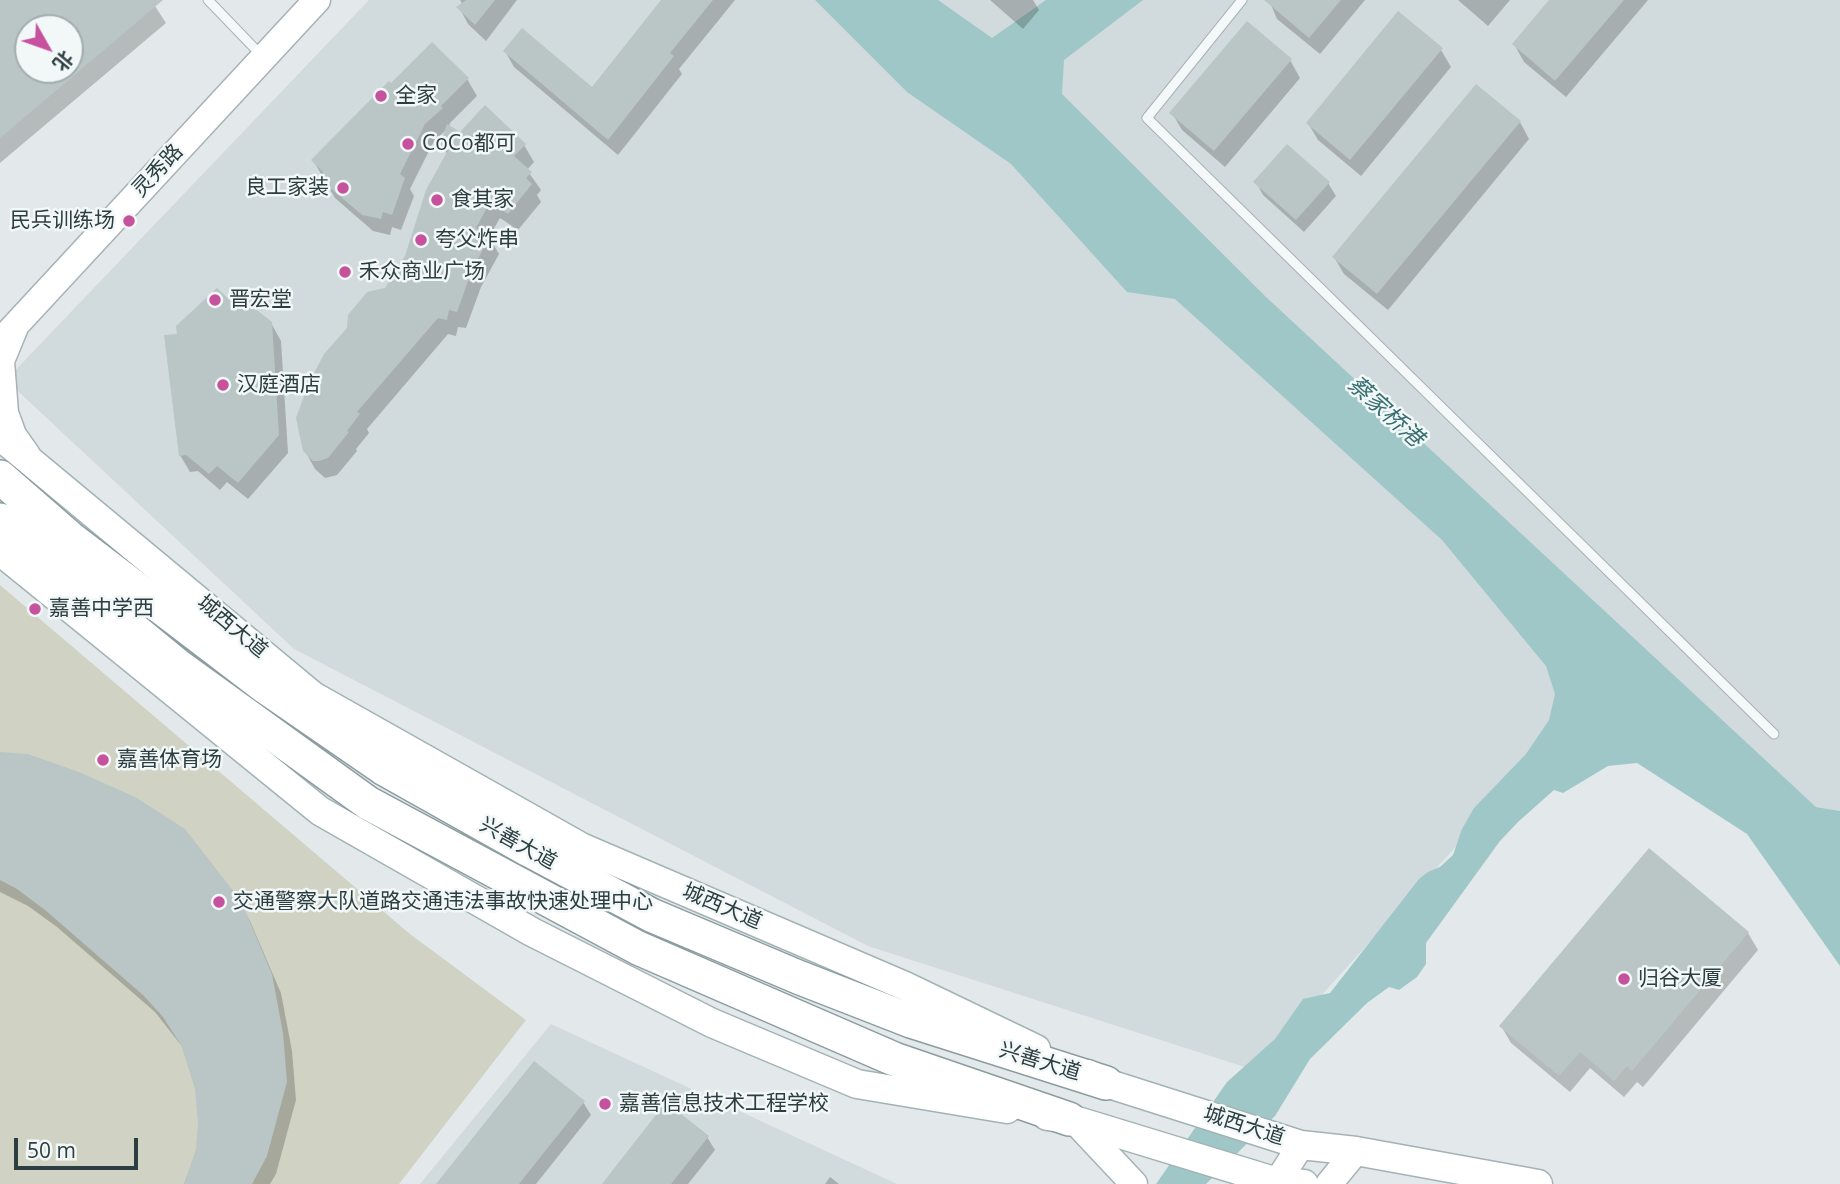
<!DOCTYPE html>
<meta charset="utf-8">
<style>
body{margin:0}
#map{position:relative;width:1840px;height:1184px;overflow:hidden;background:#e3e9ea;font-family:"Open Sans","Noto Sans SC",sans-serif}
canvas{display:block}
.north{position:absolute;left:14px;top:14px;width:70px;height:70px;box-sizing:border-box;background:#f2f7f7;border:2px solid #a3adae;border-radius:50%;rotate:130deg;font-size:19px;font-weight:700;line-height:28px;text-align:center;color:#2c3e41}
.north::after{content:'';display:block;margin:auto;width:24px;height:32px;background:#c6519d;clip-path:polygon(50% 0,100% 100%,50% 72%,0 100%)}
.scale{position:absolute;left:14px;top:1138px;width:124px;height:32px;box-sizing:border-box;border:4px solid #2c3e41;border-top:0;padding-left:9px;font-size:21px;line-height:24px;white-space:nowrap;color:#2c3e41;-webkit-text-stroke:5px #f2f7f7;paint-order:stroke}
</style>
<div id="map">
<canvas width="1840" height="1184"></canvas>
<div class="north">北</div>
<div class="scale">50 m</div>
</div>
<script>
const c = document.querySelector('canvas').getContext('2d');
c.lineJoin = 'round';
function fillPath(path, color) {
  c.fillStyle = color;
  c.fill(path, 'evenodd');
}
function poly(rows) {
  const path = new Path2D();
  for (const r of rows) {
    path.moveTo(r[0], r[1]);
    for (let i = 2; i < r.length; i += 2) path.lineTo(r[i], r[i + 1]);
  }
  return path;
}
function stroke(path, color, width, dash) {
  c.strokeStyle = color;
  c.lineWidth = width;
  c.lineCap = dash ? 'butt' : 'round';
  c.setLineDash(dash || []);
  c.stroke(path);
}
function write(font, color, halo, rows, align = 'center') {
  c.font = font + ' "Open Sans","Noto Sans SC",sans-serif';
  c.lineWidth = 5;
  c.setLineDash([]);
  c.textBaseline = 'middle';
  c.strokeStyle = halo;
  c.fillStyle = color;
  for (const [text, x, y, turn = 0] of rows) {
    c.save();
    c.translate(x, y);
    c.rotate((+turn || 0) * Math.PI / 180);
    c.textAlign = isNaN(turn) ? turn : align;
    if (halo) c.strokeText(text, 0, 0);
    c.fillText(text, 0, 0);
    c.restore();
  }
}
fillPath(poly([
 [369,0,1840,0,1840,811,1816,807,1637,646,1254,1070,868,946,294,649,6,380],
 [551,1024,897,1184,420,1184]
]), '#d1dadc');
fillPath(poly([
 [0,585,410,934,526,1020,399,1184,0,1184]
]), '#d0d3c4');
fillPath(poly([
 [815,0,938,0,992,38,1046,0,1143,0,1064,60,1062,94,1266,297,1816,807,1840,811,1840,966,1747,834,1637,763,1608,766,1563,793,1554,790,1518,822,1500,841,1426,943,1426,964,1417,977,1399,990,1389,987,1367,1003,1310,1059,1275,1116,1206,1184,1156,1184,1227,1082,1275,1039,1303,999,1330,993,1419,879,1428,872,1440,867,1453,855,1462,829,1474,808,1526,754,1549,720,1555,694,1546,666,1442,540,1175,299,1127,292,1011,164,907,92]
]), '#a0c7c7');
fillPath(poly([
 [0,0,151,0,166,23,0,163],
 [28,28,70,28,70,70,28,70],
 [460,0,517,0,486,41,468,24,459,7,463,5],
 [664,0,735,0,679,69,682,74,618,155,514,67,505,51,593,89],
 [990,0,1033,0,1039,10,1023,29],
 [1269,0,1365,0,1320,54,1277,19],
 [1458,0,1510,0,1488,26],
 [1551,0,1648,0,1566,97,1524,62,1514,44],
 [1441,50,1451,67,1361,176,1318,140,1308,123],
 [1290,60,1300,78,1225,167,1182,130,1172,113],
 [467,79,477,96,450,123,449,127,461,134,524,145,534,162,527,170,541,190,537,195,541,202,518,230,500,218,489,237,499,254,481,287,466,328,458,327,456,336,448,334,367,429,369,433,356,449,357,451,337,475,325,478,315,469,305,451,386,289,406,257,447,154,442,145,447,129,434,141,410,189,414,196,401,230,392,227,390,235,373,231,335,198,313,160],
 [1520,122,1529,139,1388,310,1344,274,1334,257],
 [1256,182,1328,183,1336,196,1304,232,1263,195],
 [233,306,271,323,281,341,288,453,248,499,227,482,220,490,198,471,190,472,180,455,179,335],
 [0,753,239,902,250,921,281,993,292,1051,296,1100,276,1174,270,1184,184,1184,197,1150,200,1123,197,1089,184,1049,155,1012,57,927,28,906,0,892],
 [1748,933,1758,950,1643,1087,1637,1082,1624,1097,1590,1068,1570,1092,1511,1043,1501,1026],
 [583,1102,591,1115,536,1184,438,1184],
 [707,1137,715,1150,688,1184,604,1184],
 [830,1177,839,1184,825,1184]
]), '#0003');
fillPath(poly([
 [0,0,163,0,0,138],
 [28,28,70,28,70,70,28,70],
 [466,0,495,0,475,25,456,7],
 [661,0,713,0,670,53,674,56,608,140,503,51,522,28,592,87],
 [1264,0,1341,0,1309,38],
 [1549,0,1624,0,1555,81,1512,44],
 [1398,11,1443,48,1350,160,1306,123],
 [1247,21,1292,59,1214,151,1169,113],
 [432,42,469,78,441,106,443,108,425,124,400,174,405,178,392,215,383,212,381,219,362,215,323,182,323,172,311,160,389,81,391,83],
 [1476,84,1521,121,1377,294,1332,257],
 [485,105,526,144,514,156,532,172,526,178,532,184,508,214,490,202,476,228,490,236,472,270,457,312,449,310,447,320,438,318,357,412,360,414,347,431,349,432,328,458,319,461,313,461,303,451,296,418,309,383,324,354,347,328,348,315,367,292,385,288,405,256,426,190,448,150,440,146,447,124,460,132],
 [1287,144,1330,182,1296,220,1253,182],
 [217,288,234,304,248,303,272,322,279,435,238,483,217,466,209,474,186,455,179,456,164,335,177,334,176,326],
 [0,752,28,754,79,772,137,798,185,829,241,901,272,974,283,1033,287,1082,267,1156,252,1184,184,1184,196,1149,198,1123,195,1089,181,1045,163,1017,143,995,45,910,17,889,0,880],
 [1649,848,1749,932,1632,1071,1627,1066,1614,1081,1580,1052,1559,1076,1499,1026],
 [534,1061,585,1101,519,1184,436,1184],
 [666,1102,709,1136,671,1184,602,1184]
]), '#bac5c6');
const lane = poly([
 [208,0,262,56],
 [1242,0,1147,118,1774,734]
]);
const secondary = poly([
 [15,327,1,361,5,413,13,435,27,455],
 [0,342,317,0],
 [1074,1120,1134,1184],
 [1276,1184,1301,1145],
 [1329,1184,1356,1151]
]);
const primary = poly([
 [0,436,313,696,581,847,905,986,1036,1049],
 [0,551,320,811,532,932,712,1023,857,1084,1007,1109],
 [1088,1074,1106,1083,1301,1145,1356,1151,1538,1184],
 [1047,1116,1074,1120,1277,1182,1304,1184]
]);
const highway = poly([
 [0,477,70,538,264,686,383,768,529,850,651,915,798,977,911,1021,1106,1083],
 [0,520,177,665,368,803,638,948,894,1059,1069,1119]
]);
stroke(lane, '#a8b2b4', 11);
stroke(secondary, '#a8b2b4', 29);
stroke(primary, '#a3b3b5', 31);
stroke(highway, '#8b9da0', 36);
stroke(lane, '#f5f8f8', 9);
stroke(secondary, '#fff', 26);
stroke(primary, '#fff', 28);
stroke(highway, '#fff', 33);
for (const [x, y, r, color] of [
 [381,96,7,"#c6519d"],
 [408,144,7,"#c6519d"],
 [343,188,7,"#c6519d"],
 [437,200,7,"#c6519d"],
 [129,221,7,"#c6519d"],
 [421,240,7,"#c6519d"],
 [345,272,7,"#c6519d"],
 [215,300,7,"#c6519d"],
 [223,385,7,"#c6519d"],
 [35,609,7,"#c6519d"],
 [103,760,7,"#c6519d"],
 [219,902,7,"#c6519d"],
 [1624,979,7,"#c6519d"],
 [605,1104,7,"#c6519d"]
]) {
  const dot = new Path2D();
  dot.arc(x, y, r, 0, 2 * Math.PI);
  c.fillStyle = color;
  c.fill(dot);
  stroke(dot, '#f2f7f7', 2.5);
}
write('21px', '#2c3e41', '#f2f7f7', [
 ["全家",395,96],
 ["CoCo都可",422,144],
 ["良工家装",329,188,"right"],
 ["食其家",451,200],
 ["民兵训练场",115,221,"right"],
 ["夸父炸串",435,240],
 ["禾众商业广场",359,272],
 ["晋宏堂",229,300],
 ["汉庭酒店",237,385],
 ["嘉善中学西",49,609],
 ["嘉善体育场",117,760],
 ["交通警察大队道路交通违法事故快速处理中心",233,902],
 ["归谷大厦",1638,979],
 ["嘉善信息技术工程学校",619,1104]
], 'left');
write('21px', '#2c3e41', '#f2f7f7', [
 ["灵秀路",158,171,-47],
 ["城西大道",232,627,40],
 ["兴善大道",518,844,29],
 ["城西大道",722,907,23],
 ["兴善大道",1040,1062,17],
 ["城西大道",1244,1126,18]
]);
write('italic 23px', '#386f72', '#f2f7f7', [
 ["蔡家桥港",1385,412,42]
]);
</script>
